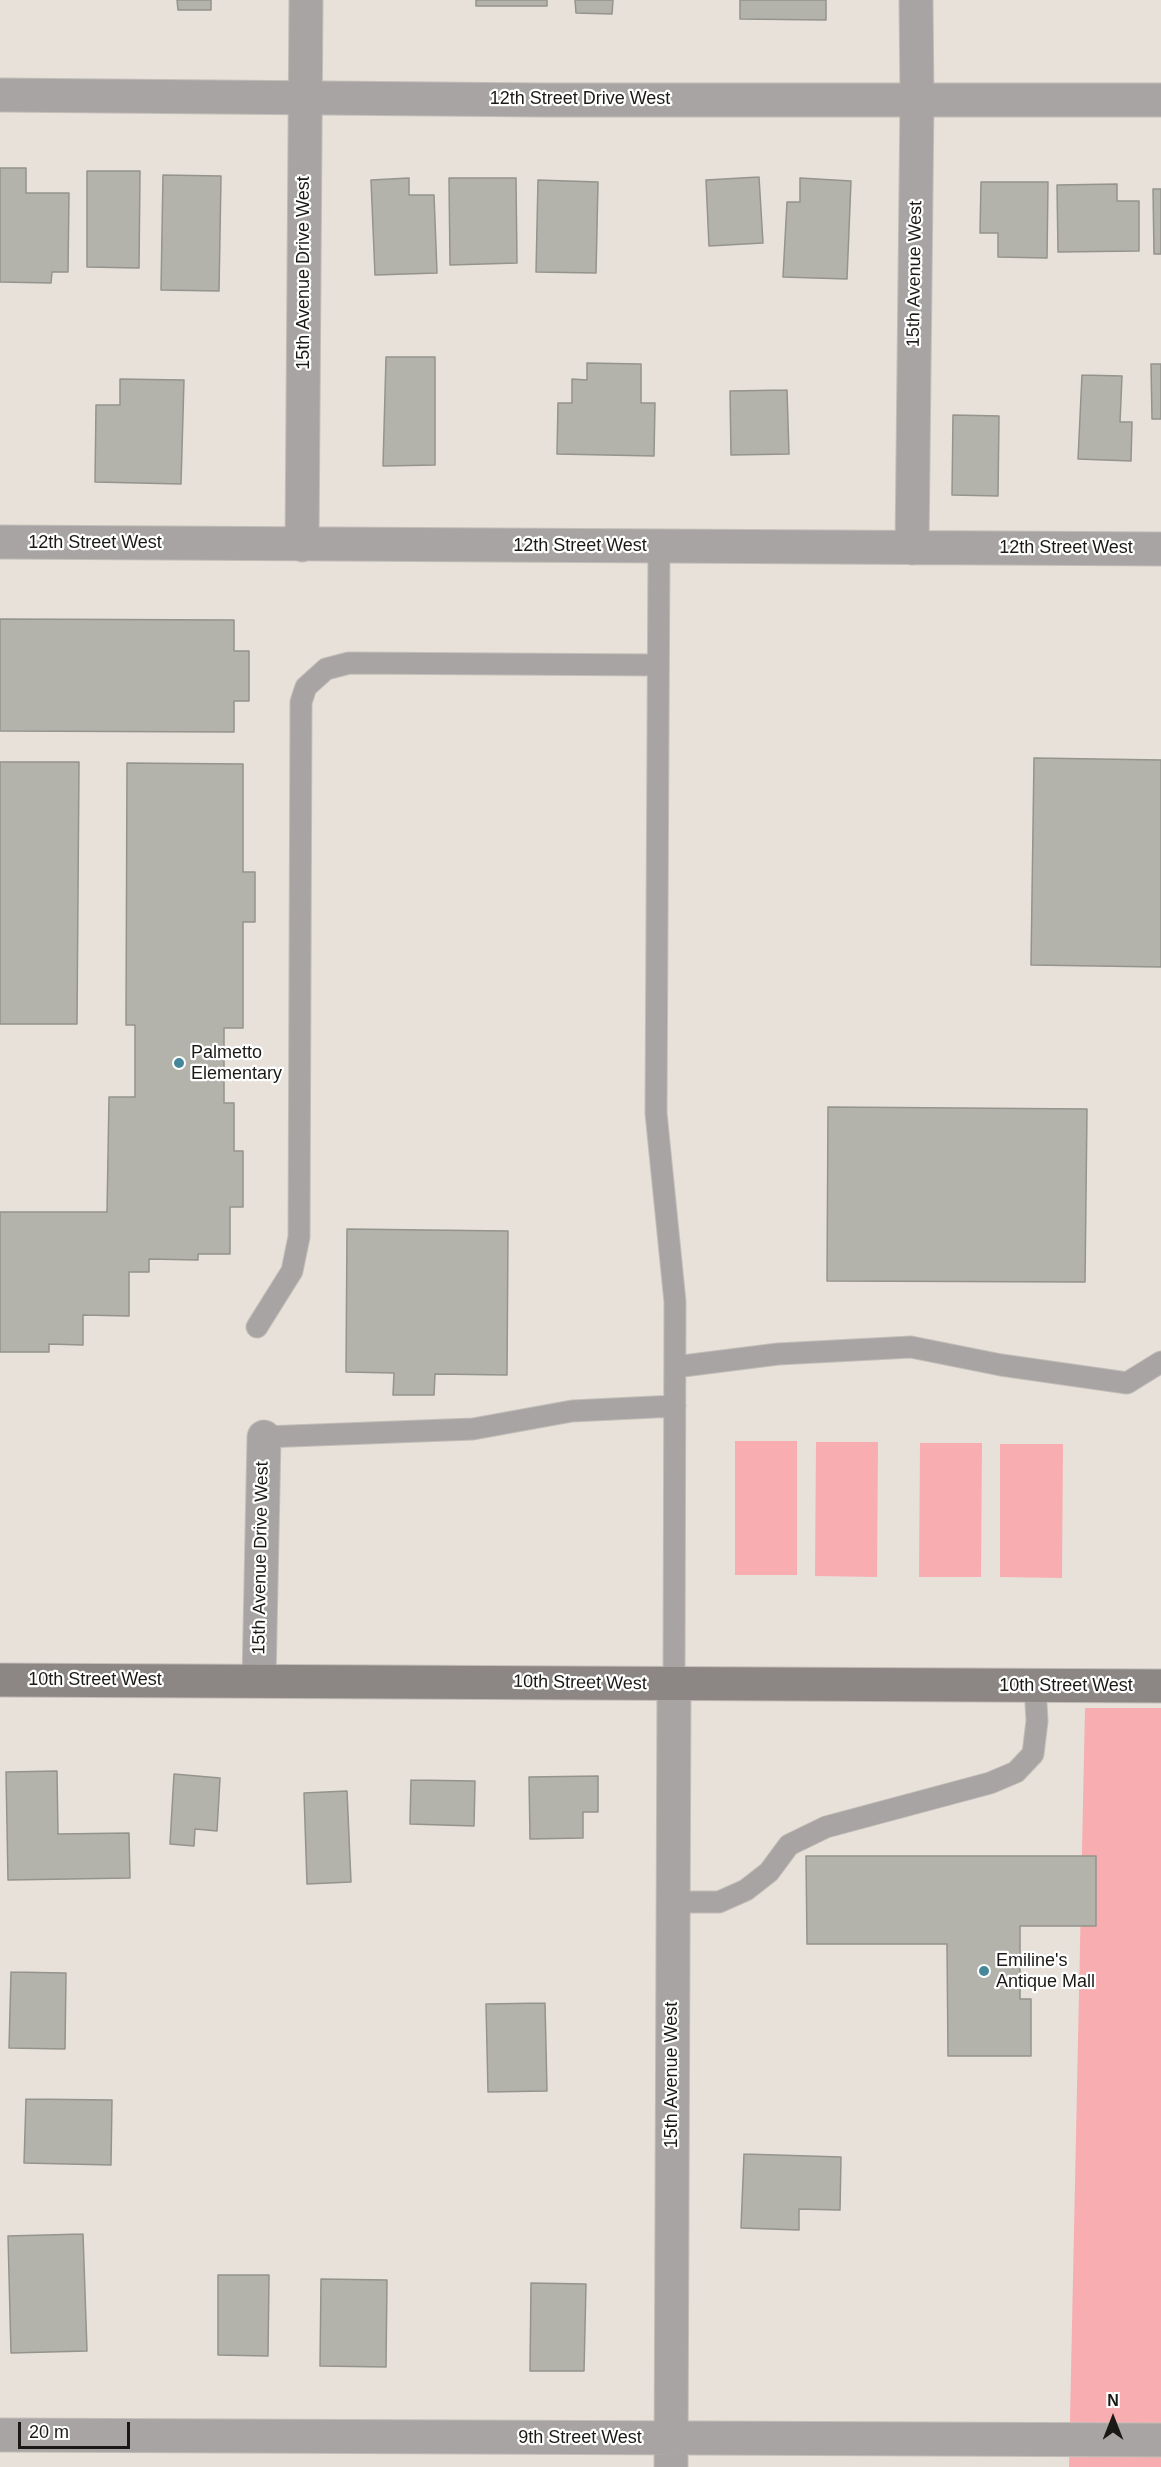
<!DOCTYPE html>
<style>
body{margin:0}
#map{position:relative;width:1161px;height:2467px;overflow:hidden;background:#e7e1da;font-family:Arial,sans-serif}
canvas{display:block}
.north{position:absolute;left:1083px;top:2389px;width:60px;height:60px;-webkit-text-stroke:4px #fff;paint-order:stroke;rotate:0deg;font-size:16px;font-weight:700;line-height:24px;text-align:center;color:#1b1916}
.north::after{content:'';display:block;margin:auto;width:21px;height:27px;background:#1b1916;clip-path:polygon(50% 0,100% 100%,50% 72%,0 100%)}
.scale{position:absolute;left:18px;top:2422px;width:112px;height:27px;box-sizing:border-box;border:3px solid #1b1916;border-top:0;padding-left:8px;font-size:18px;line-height:21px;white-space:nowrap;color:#1b1916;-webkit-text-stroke:4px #fff;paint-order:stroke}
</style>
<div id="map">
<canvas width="1161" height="2467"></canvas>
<div class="north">N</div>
<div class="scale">20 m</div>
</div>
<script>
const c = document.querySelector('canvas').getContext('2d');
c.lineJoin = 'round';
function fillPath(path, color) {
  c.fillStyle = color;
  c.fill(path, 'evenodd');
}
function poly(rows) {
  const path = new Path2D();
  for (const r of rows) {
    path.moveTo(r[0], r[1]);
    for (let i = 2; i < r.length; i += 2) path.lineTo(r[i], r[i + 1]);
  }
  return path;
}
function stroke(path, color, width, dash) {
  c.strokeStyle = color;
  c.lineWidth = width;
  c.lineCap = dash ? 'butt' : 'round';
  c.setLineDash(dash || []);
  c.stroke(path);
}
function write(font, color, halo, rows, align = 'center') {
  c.font = font + ' Arial,sans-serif';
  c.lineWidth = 4.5;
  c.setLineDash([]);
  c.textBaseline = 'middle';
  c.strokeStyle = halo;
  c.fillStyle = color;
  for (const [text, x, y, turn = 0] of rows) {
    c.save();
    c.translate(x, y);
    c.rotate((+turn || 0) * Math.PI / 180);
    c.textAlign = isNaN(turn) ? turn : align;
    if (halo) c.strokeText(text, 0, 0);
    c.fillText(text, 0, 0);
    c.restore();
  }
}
fillPath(poly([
 [735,1441,797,1441,797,1575,735,1575],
 [816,1442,878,1442,877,1577,815,1576],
 [920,1443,982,1443,981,1577,919,1577],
 [1000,1444,1063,1444,1062,1578,1000,1577],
 [1085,1708,1161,1708,1161,2467,1069,2467]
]), '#f8adb1');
const building = poly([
 [177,0,211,0,211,10,178,10,177,0],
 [476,0,547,0,547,6,476,6,476,0],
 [575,0,613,0,612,14,576,13,575,0],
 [740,0,826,0,826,20,740,19,740,0],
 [0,168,26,168,26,193,69,193,68,272,52,272,51,283,0,282,0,168],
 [87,171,140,171,139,268,87,267,87,171],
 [163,175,221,176,219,291,161,290,163,175],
 [759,177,763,243,709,246,706,180,759,177],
 [409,178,409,195,434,195,437,273,375,275,371,180,409,178],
 [449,178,516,178,517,263,450,265,449,178],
 [800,178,851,181,847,279,783,277,787,202,800,202,800,178],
 [538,180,598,182,596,273,536,272,538,180],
 [981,182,1048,182,1047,258,998,257,998,233,980,233,981,182],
 [1117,184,1117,201,1139,201,1139,251,1058,252,1057,185,1117,184],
 [1153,189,1161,189,1161,254,1154,254,1153,189],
 [386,357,435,357,435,465,383,466,386,357],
 [587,363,641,364,641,403,655,403,654,456,557,454,558,403,572,403,572,379,587,380,587,363],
 [1151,364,1161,364,1161,419,1152,419,1151,364],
 [1082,375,1122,376,1120,422,1132,422,1131,461,1078,459,1082,375],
 [120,379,184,380,181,484,95,482,96,405,120,405,120,379],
 [787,390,789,454,731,455,730,391,787,390],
 [953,415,999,416,998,496,952,495,953,415],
 [0,619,234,620,234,651,249,651,249,701,234,701,234,732,0,731,0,619],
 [1034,758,1161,760,1161,967,1031,965,1034,758],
 [0,762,79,762,77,1024,0,1024,0,762],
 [127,763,243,764,243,872,255,872,255,922,243,922,243,1028,224,1028,224,1103,234,1103,234,1151,243,1151,243,1207,230,1207,230,1254,198,1254,198,1260,149,1259,149,1272,129,1272,129,1316,83,1315,83,1345,49,1344,49,1352,0,1352,0,1212,107,1212,109,1097,135,1097,135,1025,126,1025,127,763],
 [828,1107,1087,1109,1085,1282,827,1281,828,1107],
 [347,1229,508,1231,507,1375,435,1374,434,1395,393,1395,394,1373,346,1372,347,1229],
 [57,1771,58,1834,129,1833,130,1878,8,1880,6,1772,57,1771],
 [174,1774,220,1778,217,1831,195,1829,194,1846,170,1844,174,1774],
 [598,1776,598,1812,583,1812,583,1838,530,1839,529,1777,598,1776],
 [411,1780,475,1781,474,1826,410,1824,411,1780],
 [347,1791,351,1882,307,1884,304,1793,347,1791],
 [806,1856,1096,1856,1096,1926,1020,1926,1020,1999,1031,1999,1031,2056,948,2056,947,1944,807,1944,806,1856],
 [11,1972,66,1973,65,2049,9,2048,11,1972],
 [545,2003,547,2091,488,2092,486,2004,545,2003],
 [26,2099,112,2100,111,2165,24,2163,26,2099],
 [744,2154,841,2157,840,2210,799,2209,799,2230,741,2228,744,2154],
 [83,2234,87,2351,11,2353,8,2236,83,2234],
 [218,2275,269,2275,268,2356,218,2355,218,2275],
 [321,2279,387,2280,386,2367,320,2366,321,2279],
 [531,2283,586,2284,584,2371,530,2371,531,2283]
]);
fillPath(building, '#b4b3ab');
stroke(building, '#94948c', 1.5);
const lane = poly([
 [659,547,656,1113,675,1302,674,1684],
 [257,1327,292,1271,299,1237,301,702,306,687,326,669,349,663,658,665],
 [675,1367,778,1354,911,1347,1001,1365,1127,1383,1161,1362],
 [264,1437,473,1429,572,1411,675,1406],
 [673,1902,719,1902,746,1890,769,1872,789,1845,826,1827,990,1783,1016,1772,1033,1754,1037,1721,1035,1686]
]);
const street = poly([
 [0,95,543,100,1161,100],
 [0,542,1161,549],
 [302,545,306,0],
 [912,548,917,99,916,0],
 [259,1680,264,1437],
 [0,2435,1161,2440],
 [671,2467,674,1684]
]);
const secondary = poly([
 [0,1680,1161,1686]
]);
stroke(lane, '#c2bdb7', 23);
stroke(street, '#c2bdb7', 35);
stroke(secondary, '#c2bdb7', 35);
stroke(lane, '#a8a4a3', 21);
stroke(street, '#a8a4a3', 33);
stroke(secondary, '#8c8684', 33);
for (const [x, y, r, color] of [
 [179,1063,6,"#468799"],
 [984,1971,6,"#468799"]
]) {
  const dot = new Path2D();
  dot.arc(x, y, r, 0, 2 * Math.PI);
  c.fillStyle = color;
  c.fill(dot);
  stroke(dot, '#fff', 2);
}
write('18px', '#1b1916', '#fff', [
 ["12th Street Drive West",580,99],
 ["15th Avenue Drive West",304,273,-90],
 ["15th Avenue West",915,274,-89],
 ["12th Street West",95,543],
 ["12th Street West",580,546],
 ["12th Street West",1066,548],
 ["15th Avenue Drive West",261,1558,-89],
 ["10th Street West",95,1680],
 ["10th Street West",580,1683,1],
 ["10th Street West",1066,1686],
 ["15th Avenue West",672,2075,-90],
 ["9th Street West",580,2438]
]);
write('18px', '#1b1916', '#fff', [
 ["Palmetto",191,1053],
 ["Elementary",191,1074],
 ["Emiline's",996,1961],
 ["Antique Mall",996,1982]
], 'left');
</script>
